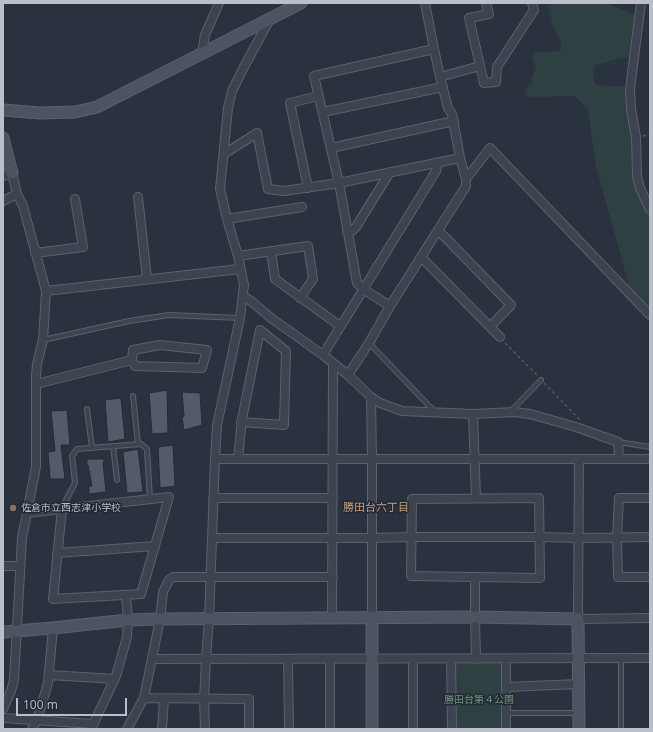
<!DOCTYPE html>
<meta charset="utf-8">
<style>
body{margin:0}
#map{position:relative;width:653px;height:732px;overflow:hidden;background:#2a323f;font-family:"Open Sans",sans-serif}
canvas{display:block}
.frame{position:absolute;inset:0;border:4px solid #babfc9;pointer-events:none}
.scale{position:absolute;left:16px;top:698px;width:111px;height:18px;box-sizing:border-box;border:2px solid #babfc9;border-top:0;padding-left:5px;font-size:12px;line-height:14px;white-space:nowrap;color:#babfc9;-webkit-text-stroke:3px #222934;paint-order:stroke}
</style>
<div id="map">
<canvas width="653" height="732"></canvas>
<div class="frame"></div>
<div class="scale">100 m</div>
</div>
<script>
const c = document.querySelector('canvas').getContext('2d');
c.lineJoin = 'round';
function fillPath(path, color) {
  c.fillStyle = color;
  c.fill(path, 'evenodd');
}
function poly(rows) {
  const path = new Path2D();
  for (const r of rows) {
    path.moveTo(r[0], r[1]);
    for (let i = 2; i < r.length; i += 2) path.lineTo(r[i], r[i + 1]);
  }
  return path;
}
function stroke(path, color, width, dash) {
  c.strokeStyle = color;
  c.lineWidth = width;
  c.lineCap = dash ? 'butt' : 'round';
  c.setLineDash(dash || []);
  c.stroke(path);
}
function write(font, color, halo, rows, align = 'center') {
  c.font = font + ' "Open Sans","Noto Sans JP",sans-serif';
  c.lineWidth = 3;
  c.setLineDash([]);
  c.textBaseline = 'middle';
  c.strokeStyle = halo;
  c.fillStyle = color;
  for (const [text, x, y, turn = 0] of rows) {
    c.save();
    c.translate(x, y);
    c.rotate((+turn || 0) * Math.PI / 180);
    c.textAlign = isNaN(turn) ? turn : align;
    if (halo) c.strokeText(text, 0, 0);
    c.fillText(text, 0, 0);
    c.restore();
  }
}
fillPath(poly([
 [548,3,606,3,636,15,631,56,595,65,593,76,596,85,628,87,641,199,650,218,650,310,629,288,621,256,596,167,588,109,575,96,527,97,525,89,532,82,532,76,536,70,532,57,537,52,560,51,562,44,552,23],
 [451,659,506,659,506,729,452,729]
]), '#2f4042');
const building = poly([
 [167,390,168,433,152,434,149,393,167,390],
 [182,392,200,393,202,425,184,430,182,418,184,416,182,392],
 [121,398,125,439,108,442,105,400,121,398],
 [67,410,70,445,61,445,65,479,50,479,48,452,55,451,51,411,67,410],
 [173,445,175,486,160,488,158,447,173,445],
 [138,449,143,492,127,493,123,452,138,449],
 [87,459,104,459,104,462,103,462,106,492,89,494,89,486,92,486,88,465,87,466,87,459]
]);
fillPath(building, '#535b69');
stroke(building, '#242b36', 1);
const lane = poly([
 [43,340,129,321,169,315,240,318],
 [369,343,434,411],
 [133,396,138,444],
 [87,409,92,448],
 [510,412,541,380],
 [618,442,650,447],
 [113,446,117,480],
 [62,508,75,483,72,456,77,449,141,444,147,449,150,499],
 [621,659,621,729],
 [506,713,578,713]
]);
const street = poly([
 [486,3,489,14,469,18,484,83,496,82,497,67,534,10,532,3],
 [641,3,630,89,631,109,636,137,637,176,640,188,650,210],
 [202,53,205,35,219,3],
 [440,77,480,66],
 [323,112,443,87],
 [331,148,454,121],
 [224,154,257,133,268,189,284,191,339,183,460,158],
 [3,176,12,173,17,194,23,206,46,291,43,340,37,364,36,376,36,467,22,538,14,680,11,691,3,709],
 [466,179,490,148,650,315],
 [308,188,290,103,318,96],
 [138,197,147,279],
 [3,201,17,194],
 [227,219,302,207],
 [438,230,511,305,490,327],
 [347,232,353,230,356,227,390,172],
 [271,251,275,279,340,326],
 [35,253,83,247,75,199],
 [238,256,308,246,313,279,300,298],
 [421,257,500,337],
 [46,291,240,269],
 [243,296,251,301,271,318,323,355,348,375,371,397,380,403,402,411,473,414,515,412,530,414,576,427,618,442,619,459],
 [390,306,363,289,357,283,339,183,314,76,434,49],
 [323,355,436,171,438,163],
 [348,375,369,343,390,306,466,186,466,179,460,158,452,114,448,108,440,77,434,49,425,3],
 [36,384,132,360,135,366,202,368,207,350,160,345,133,350,132,360],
 [371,397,372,459,372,618],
 [473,414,476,498],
 [215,459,650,459],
 [238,459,242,419,260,330,286,351,284,425,241,422],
 [579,459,578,619,650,618],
 [213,498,333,498],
 [539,498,540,578,411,576,412,499,539,498],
 [650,498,619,498,617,537,618,577,650,577],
 [27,513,62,509,169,497,141,594,53,599,62,509],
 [212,538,372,538,411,537,539,537,579,538,650,537],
 [57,553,155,546],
 [3,566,20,566],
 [475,578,475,617,476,659],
 [332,618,333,363],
 [152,659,650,658],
 [288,659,289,729],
 [451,659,452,729],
 [49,675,115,679],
 [506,687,579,684],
 [144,698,249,699,249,729],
 [3,718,94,724],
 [32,729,37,720,48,683,53,628],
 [91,729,116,676,127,637,128,620,126,595],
 [127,729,144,698,160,619,163,592,169,580,173,577,333,577],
 [162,729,164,699],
 [205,729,204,699,206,659,209,619,215,459,217,425,240,318,244,285,238,256,227,219,220,189,228,108,232,91,245,65,270,19],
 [330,729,330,659],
 [413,729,413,659],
 [506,729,506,659]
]);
const secondary = poly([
 [3,110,40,113,75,112,97,107,301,3],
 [3,138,12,173],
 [372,618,372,729],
 [3,632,53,628,128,620,160,619,475,617,578,619,579,729]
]);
stroke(lane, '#5b626c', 6);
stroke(street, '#5b626c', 10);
stroke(secondary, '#5b626c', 13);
stroke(poly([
 [643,136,650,134],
 [505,343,538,376],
 [544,383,581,421]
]), '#4e5d61', 1.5, [3, 3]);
stroke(lane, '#3e444f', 4);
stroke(street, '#3e444f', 8);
stroke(secondary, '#4c5361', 11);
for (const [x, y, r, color] of [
 [13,508,4,"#8d6e63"]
]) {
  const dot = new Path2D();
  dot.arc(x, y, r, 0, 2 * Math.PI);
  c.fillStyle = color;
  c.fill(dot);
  stroke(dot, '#222934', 1.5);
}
write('10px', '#babfc9', '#222934', [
 ["佐倉市立西志津小学校",21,508]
], 'left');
write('10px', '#74977e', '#222934', [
 ["勝田台第４公園",479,700]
]);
write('11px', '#c99e76', '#222934', [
 ["勝田台六丁目",376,508]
]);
</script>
